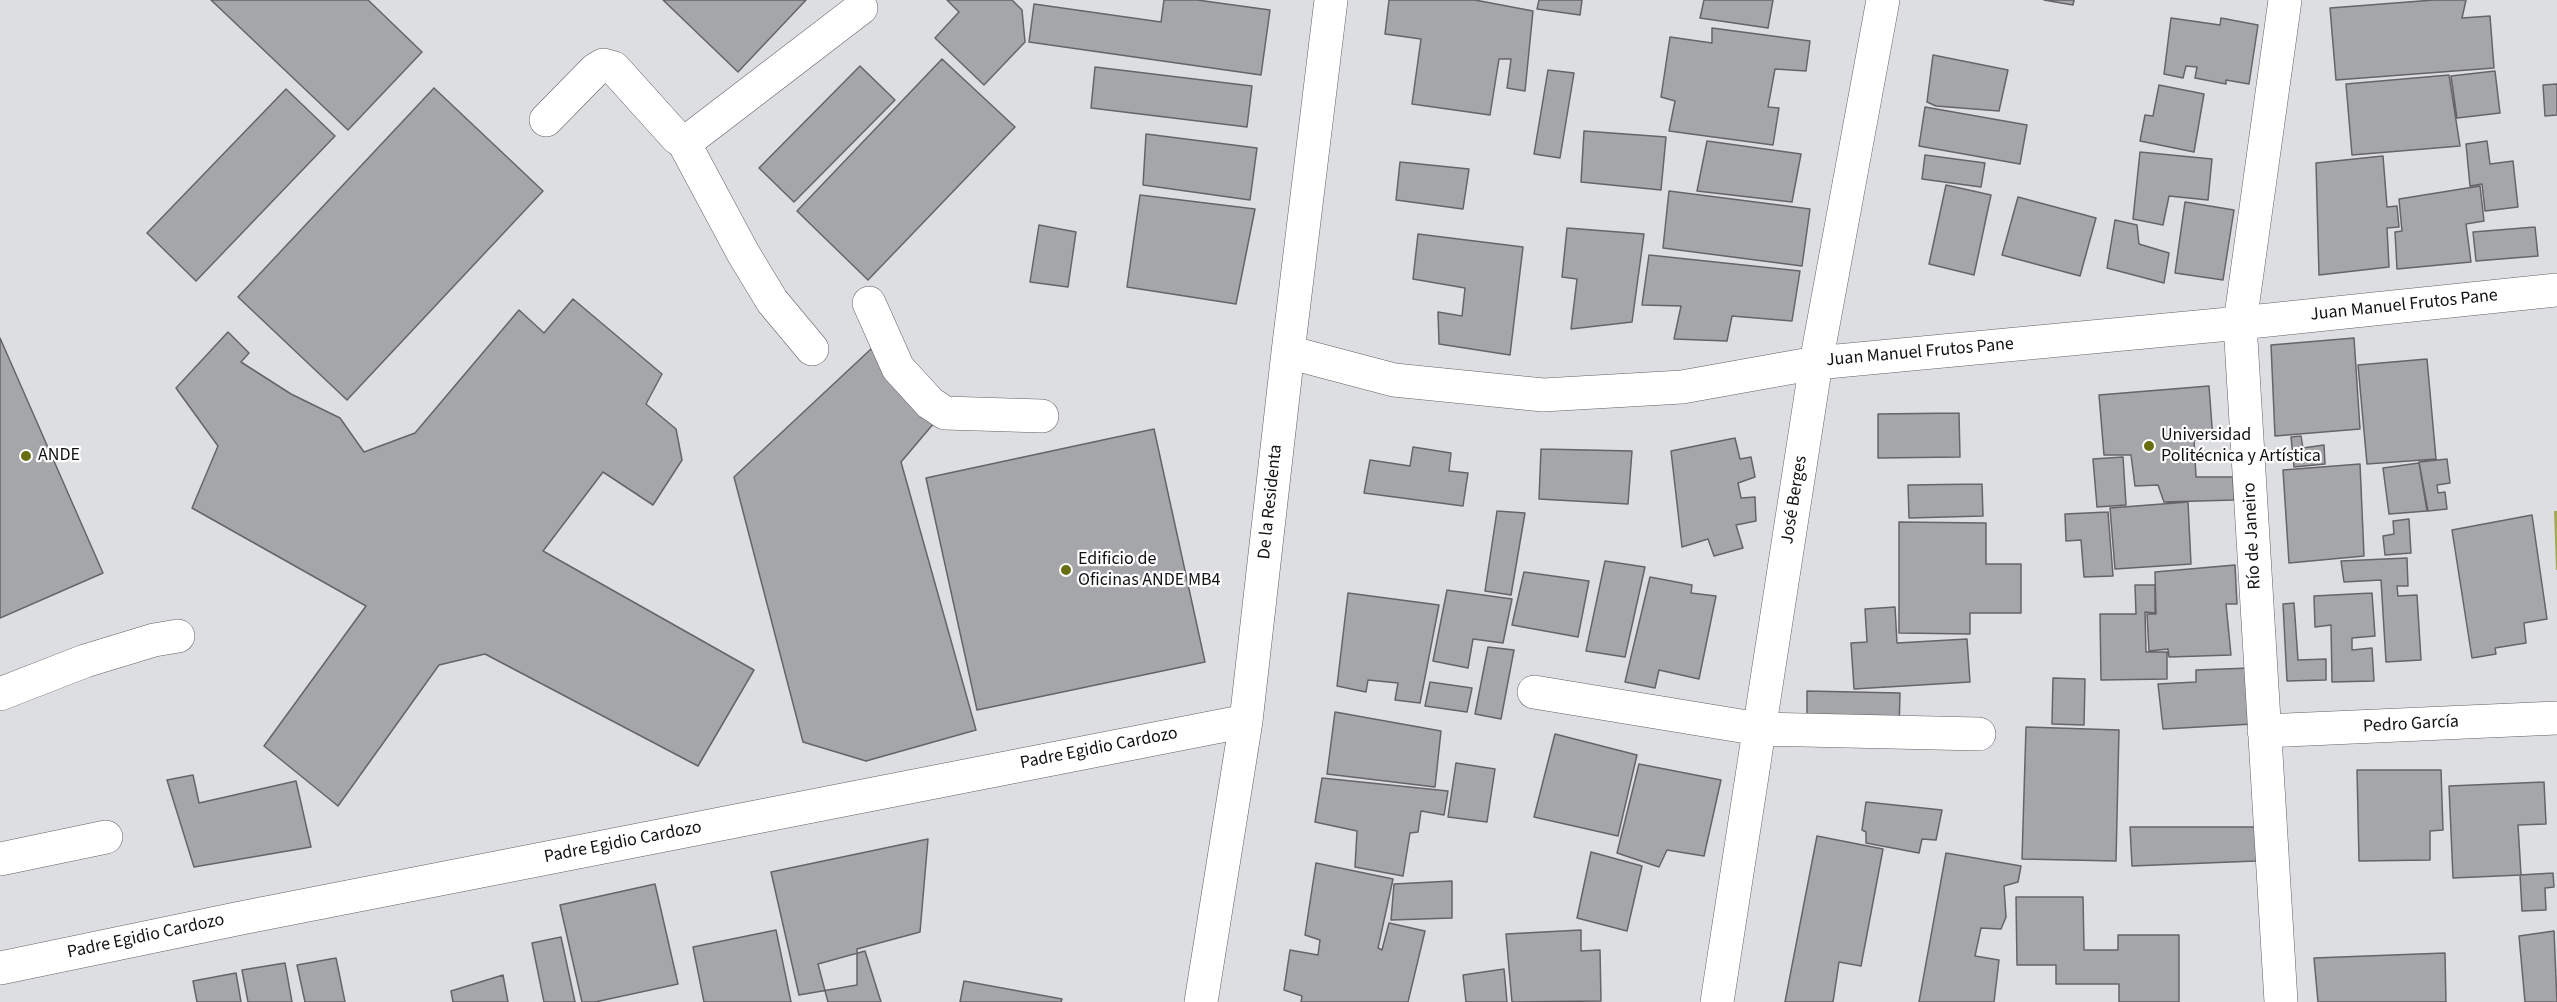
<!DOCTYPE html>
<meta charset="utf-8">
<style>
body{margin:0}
canvas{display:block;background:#dddee1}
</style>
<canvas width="2557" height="1002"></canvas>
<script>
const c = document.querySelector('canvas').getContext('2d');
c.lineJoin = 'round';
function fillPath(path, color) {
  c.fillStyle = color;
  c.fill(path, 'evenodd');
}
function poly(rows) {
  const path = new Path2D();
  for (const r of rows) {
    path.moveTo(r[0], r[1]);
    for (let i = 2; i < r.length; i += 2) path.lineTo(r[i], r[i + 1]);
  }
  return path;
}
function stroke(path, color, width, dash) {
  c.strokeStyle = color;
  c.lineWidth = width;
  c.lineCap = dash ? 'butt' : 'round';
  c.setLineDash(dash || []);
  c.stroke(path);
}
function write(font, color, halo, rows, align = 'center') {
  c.font = font + ' "Source Sans 3",sans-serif';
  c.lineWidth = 4.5;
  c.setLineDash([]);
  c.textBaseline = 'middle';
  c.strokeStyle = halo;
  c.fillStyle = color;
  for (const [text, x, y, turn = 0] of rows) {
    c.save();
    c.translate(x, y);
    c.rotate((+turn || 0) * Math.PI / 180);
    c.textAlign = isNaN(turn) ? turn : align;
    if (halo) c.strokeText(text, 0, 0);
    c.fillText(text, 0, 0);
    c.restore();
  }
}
fillPath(poly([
 [2554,511,2557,511,2557,570,2556,570]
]), '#a4aa53');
const building = poly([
 [211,0,368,0,422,52,348,130,211,0],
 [663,0,806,0,738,72,663,0],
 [947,0,1012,0,1022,10,1025,42,984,85,935,38,959,12,947,0],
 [1164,0,1197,0,1270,10,1261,75,1029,42,1034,4,1161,22,1164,0],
 [1389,0,1475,0,1533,11,1525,91,1507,88,1511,59,1499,59,1490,115,1412,104,1421,39,1385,34,1389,0],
 [1539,0,1582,0,1580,15,1537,9,1539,0],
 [1704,0,1773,0,1768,28,1700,18,1704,0],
 [2044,0,2074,0,2073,5,2044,0],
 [2434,0,2466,0,2462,18,2490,16,2494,68,2336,80,2330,8,2434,0],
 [2171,18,2220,25,2221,18,2258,25,2249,84,2226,80,2226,84,2195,78,2197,67,2186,66,2183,78,2164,74,2171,18],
 [1712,28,1810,41,1806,71,1775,69,1768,107,1779,108,1773,145,1669,131,1675,101,1661,97,1670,37,1712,43,1712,28],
 [1933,55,2008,70,1999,111,1936,106,1927,102,1933,55],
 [942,59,1015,127,868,280,797,211,942,59],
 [860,66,895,100,794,202,759,168,860,66],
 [1095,67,1252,86,1247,127,1091,108,1095,67],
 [1548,70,1574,73,1560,158,1534,154,1548,70],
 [2495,71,2500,113,2457,118,2451,76,2495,71],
 [2449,75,2460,146,2352,155,2346,84,2449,75],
 [2557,84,2557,115,2545,116,2543,85,2557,84],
 [2159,85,2204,94,2194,152,2140,141,2145,115,2153,116,2159,85],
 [434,88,543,191,347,400,238,297,434,88],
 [286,89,335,136,196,281,147,233,286,89],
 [1925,107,2027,125,2020,164,1919,146,1925,107],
 [1584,131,1666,137,1661,190,1581,182,1584,131],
 [1146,134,1257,148,1250,200,1143,185,1146,134],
 [1707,141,1801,154,1792,202,1697,191,1707,141],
 [2487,141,2490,164,2513,161,2518,207,2485,211,2482,184,2470,186,2466,144,2487,141],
 [2140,152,2212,159,2208,200,2169,196,2163,225,2133,219,2140,152],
 [1925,155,1985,163,1981,187,1922,179,1925,155],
 [2383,156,2387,207,2397,206,2399,227,2387,228,2389,267,2319,275,2316,163,2383,156],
 [1400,162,1469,169,1463,209,1396,200,1400,162],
 [1946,185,1991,195,1974,275,1929,264,1946,185],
 [2480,186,2484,221,2466,224,2471,262,2397,269,2395,232,2402,231,2399,199,2480,186],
 [1669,191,1810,209,1802,266,1663,248,1669,191],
 [1140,195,1255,209,1236,304,1127,287,1140,195],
 [2018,197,2096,218,2080,276,2002,255,2018,197],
 [2185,202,2234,210,2223,280,2175,273,2185,202],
 [2115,220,2137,225,2139,244,2169,253,2164,283,2107,268,2115,220],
 [1039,225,1076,232,1068,287,1030,282,1039,225],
 [2535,227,2538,256,2476,261,2473,232,2535,227],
 [1567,228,1644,234,1632,322,1571,329,1577,279,1562,277,1567,228],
 [1418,234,1523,247,1510,355,1439,344,1438,312,1462,316,1465,288,1413,279,1418,234],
 [1649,255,1800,271,1792,321,1732,316,1727,341,1674,339,1681,306,1642,305,1649,255],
 [573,299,662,374,646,404,676,429,682,460,653,505,603,472,543,551,754,670,698,766,485,654,439,665,338,806,264,746,366,606,192,508,218,446,176,388,228,332,249,353,241,362,291,394,340,418,364,452,415,433,519,310,544,333,573,299],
 [0,338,103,573,0,618,0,338],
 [2354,338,2360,429,2275,436,2271,345,2354,338],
 [871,349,940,416,901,462,976,730,866,761,803,742,734,477,871,349],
 [2427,359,2436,459,2367,464,2358,365,2427,359],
 [2209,386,2213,440,2194,440,2196,477,2233,477,2234,500,2164,502,2158,485,2135,486,2131,455,2104,455,2099,395,2209,386],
 [1959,413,1960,457,1878,458,1878,414,1959,413],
 [1154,429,1205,662,977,710,926,478,1154,429],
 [2301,436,2303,448,2324,445,2325,464,2294,467,2291,437,2301,436],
 [1735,438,1740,459,1751,457,1755,477,1738,483,1741,498,1755,497,1756,521,1736,525,1743,548,1714,556,1708,539,1682,547,1671,451,1735,438],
 [1413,447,1451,453,1449,471,1468,473,1463,506,1364,493,1370,460,1410,466,1413,447],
 [1541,449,1632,451,1628,504,1539,499,1541,449],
 [2123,457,2126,505,2097,507,2093,459,2123,457],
 [2447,459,2450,483,2437,485,2438,493,2445,492,2447,509,2428,511,2419,462,2447,459],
 [2419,463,2427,511,2389,514,2383,468,2419,463],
 [2360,464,2364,556,2289,563,2283,470,2360,464],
 [1982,484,1983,516,1909,518,1908,485,1982,484],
 [2188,502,2191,564,2115,569,2110,508,2188,502],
 [1497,511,1525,513,1511,595,1485,591,1497,511],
 [2108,512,2113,576,2084,577,2081,540,2066,541,2065,514,2108,512],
 [2532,515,2547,619,2524,623,2526,643,2495,648,2496,654,2472,658,2452,530,2532,515],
 [2409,519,2411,553,2385,555,2383,536,2394,534,2393,521,2409,519],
 [1899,522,1986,523,1986,564,2021,564,2021,613,1970,613,1970,634,1899,633,1899,522],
 [2407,558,2408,586,2397,586,2398,596,2417,595,2421,660,2386,662,2381,580,2344,582,2341,561,2407,558],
 [1605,561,1645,567,1625,657,1586,651,1605,561],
 [2235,565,2237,604,2226,604,2231,655,2169,657,2168,649,2149,651,2147,614,2156,614,2155,572,2235,565],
 [1524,572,1589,581,1578,637,1512,625,1524,572],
 [1650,577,1692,585,1691,593,1716,596,1699,679,1659,670,1655,688,1625,682,1650,577],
 [2135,585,2155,585,2155,613,2145,612,2146,652,2167,652,2167,679,2101,680,2100,614,2136,614,2135,585],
 [1447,590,1512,599,1503,643,1473,639,1468,668,1433,661,1447,590],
 [1348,593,1439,605,1420,703,1395,700,1398,683,1368,680,1366,692,1337,686,1348,593],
 [2372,593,2375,636,2352,638,2352,650,2372,648,2374,681,2332,682,2331,625,2315,627,2314,596,2372,593],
 [2294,603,2298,660,2326,659,2326,680,2287,681,2283,604,2294,603],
 [1895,607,1897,643,1967,639,1970,682,1854,689,1851,643,1867,642,1865,609,1895,607],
 [1488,647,1514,650,1501,719,1475,714,1488,647],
 [2250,668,2253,724,2163,729,2158,684,2196,682,2196,670,2250,668],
 [2053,678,2085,679,2084,725,2052,724,2053,678],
 [1430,682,1472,688,1467,712,1425,706,1430,682],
 [1807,691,1900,693,1899,730,1807,727,1807,691],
 [1335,712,1441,731,1435,787,1327,774,1335,712],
 [2026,727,2119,730,2116,861,2022,859,2026,727],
 [1555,734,1637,755,1618,836,1534,817,1555,734],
 [1456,763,1495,769,1487,822,1448,817,1456,763],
 [1639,764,1721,780,1704,856,1667,850,1659,867,1617,853,1639,764],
 [2357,770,2441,770,2443,830,2430,831,2430,860,2359,861,2357,770],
 [193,775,199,803,296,781,311,847,194,867,167,780,193,775],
 [1322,778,1448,791,1444,815,1421,811,1418,832,1410,833,1403,876,1355,867,1357,831,1315,822,1322,778],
 [2544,782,2546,824,2518,825,2521,875,2453,878,2449,786,2544,782],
 [1866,802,1942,810,1936,840,1922,839,1919,853,1866,843,1866,832,1862,830,1866,802],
 [2130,827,2260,827,2256,861,2132,866,2130,827],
 [1817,836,1883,849,1861,966,1839,962,1833,1002,1785,1002,1817,836],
 [928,839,920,932,857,949,857,985,799,995,771,872,928,839],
 [1591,852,1642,866,1627,931,1577,918,1591,852],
 [1946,853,2021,866,2018,882,2004,886,2006,917,2001,929,1981,928,1975,956,1999,960,1994,1002,1919,1002,1946,853],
 [1316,863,1393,879,1378,948,1382,950,1389,923,1425,931,1408,1002,1301,1002,1302,996,1284,990,1290,950,1318,955,1320,940,1305,935,1316,863],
 [2553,873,2554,887,2545,888,2546,910,2522,911,2520,875,2553,873],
 [1452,881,1452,918,1391,920,1394,884,1452,881],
 [655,884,678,984,595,1002,582,1002,560,905,655,884],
 [2016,897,2083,897,2084,950,2118,950,2118,935,2179,935,2179,1002,2119,1002,2119,984,2056,984,2056,965,2017,965,2016,897],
 [776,930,791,1002,704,1002,693,947,776,930],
 [1581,930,1581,951,1600,950,1601,1001,1512,1002,1506,934,1581,930],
 [2554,931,2557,1002,2525,1002,2519,936,2554,931],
 [561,937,575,1002,544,1002,532,943,561,937],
 [865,951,881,1002,828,1002,818,964,865,951],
 [2445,953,2446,1002,2318,1002,2314,958,2445,953],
 [336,958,345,1002,305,1002,297,965,336,958],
 [285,963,292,1002,248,1002,242,970,285,963],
 [1504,969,1507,1002,1466,1002,1463,975,1504,969],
 [236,973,241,1002,197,1002,193,981,236,973],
 [503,975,508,1002,453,1002,451,991,503,975],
 [964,981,1062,999,1061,1002,960,1002,964,981]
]);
fillPath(building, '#a5a6a9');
stroke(building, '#656568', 1.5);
const minor = poly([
 [546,120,595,70,603,65,614,68,677,138,683,141,690,139,861,8],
 [683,141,743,253,772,301,812,349],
 [869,303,898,368,930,403,945,413,1042,416],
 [1288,352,1394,380,1543,395,1682,387,1816,363,2240,323,2557,290],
 [1534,692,1759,729,1979,734],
 [0,694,85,661,154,640,178,636],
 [2264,731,2557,718],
 [0,859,106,837],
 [0,968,241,918,1246,721],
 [1201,1002,1246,721,1288,352,1331,0],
 [1717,1002,1816,363,1883,0],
 [2281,1002,2240,323,2285,0]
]);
stroke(minor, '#616164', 34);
stroke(minor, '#fff', 33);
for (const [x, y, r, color] of [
 [2149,446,6,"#686d10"],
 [26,456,6,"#686d10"],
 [1066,570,6,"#686d10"]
]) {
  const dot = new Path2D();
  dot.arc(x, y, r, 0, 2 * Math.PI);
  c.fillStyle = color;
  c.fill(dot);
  stroke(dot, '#fff', 2);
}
write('18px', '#111213', '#fff', [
 ["Juan Manuel Frutos Pane",2404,306,-6],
 ["Juan Manuel Frutos Pane",1920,353,-5],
 ["José Berges",1795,500,-81],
 ["De la Residenta",1271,502,-84],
 ["Río de Janeiro",2253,536,-93],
 ["Pedro García",2411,725,-3],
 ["Padre Egidio Cardozo",1099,749,-11],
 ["Padre Egidio Cardozo",623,843,-11],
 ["Padre Egidio Cardozo",146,937,-12]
]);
write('18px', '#111213', '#fff', [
 ["Universidad",2161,436],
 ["Politécnica y Artística",2161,457],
 ["ANDE",38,456],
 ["Edificio de",1078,560],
 ["Oficinas ANDE MB4",1078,581]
], 'left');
</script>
